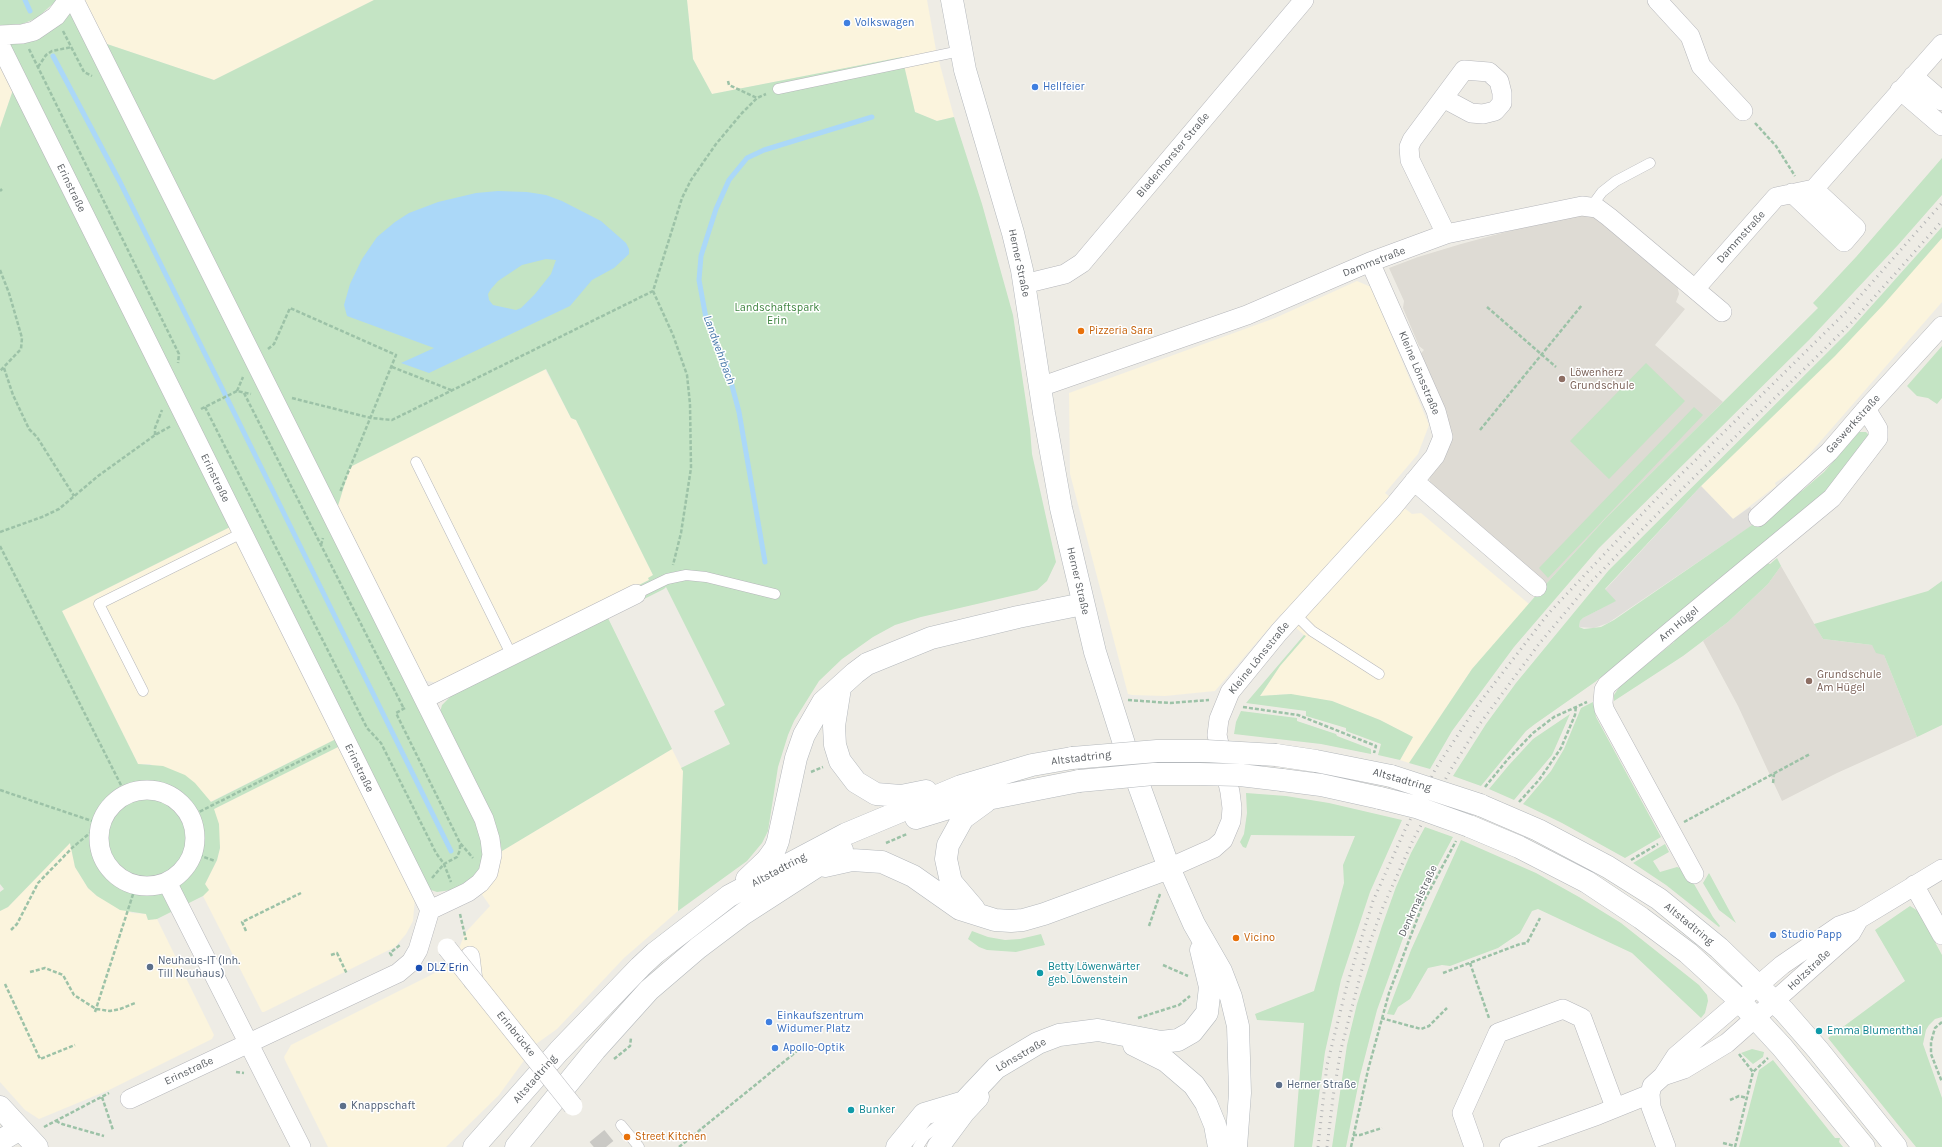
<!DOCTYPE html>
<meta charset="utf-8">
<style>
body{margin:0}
canvas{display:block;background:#eeece5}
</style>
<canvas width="1942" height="1147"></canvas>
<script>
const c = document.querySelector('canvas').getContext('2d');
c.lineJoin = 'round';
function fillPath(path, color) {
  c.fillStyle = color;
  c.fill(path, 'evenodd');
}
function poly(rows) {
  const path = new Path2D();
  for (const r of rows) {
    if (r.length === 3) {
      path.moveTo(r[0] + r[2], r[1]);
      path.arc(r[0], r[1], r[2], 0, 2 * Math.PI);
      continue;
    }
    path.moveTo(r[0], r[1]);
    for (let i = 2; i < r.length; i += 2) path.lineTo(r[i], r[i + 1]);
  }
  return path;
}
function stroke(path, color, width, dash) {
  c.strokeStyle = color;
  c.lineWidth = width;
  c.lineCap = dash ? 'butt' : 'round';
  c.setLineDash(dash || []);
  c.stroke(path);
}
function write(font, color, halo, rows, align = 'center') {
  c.font = font + ' Karla,sans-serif';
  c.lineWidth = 3;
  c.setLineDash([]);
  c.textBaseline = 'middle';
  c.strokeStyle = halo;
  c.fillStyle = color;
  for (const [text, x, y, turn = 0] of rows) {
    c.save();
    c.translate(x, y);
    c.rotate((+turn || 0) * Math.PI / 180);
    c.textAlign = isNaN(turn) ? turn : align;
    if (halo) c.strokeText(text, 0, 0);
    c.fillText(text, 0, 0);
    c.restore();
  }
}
fillPath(poly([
 [82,0,374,0,214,80,101,42],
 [687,0,927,0,936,50,954,117,937,121,915,112,902,57,712,94,693,59],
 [0,60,14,87,0,128],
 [1942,238,1942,302,1798,467,1775,483,1776,486,1733,519,1701,486,1843,347],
 [1357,281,1371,287,1429,425,1418,454,1385,493,1412,514,1421,513,1529,604,1472,669,1409,763,1400,760,1413,737,1380,720,1332,701,1288,694,1260,696,1280,666,1305,636,1281,614,1215,691,1165,696,1132,695,1128,694,1070,474,1069,393,1275,318],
 [545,369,571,418,576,420,653,575,649,580,448,680,438,683,427,681,422,678,336,512,350,467],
 [232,526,260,591,300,670,321,704,338,738,210,802,150,764,138,764,62,611],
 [342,745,415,897,413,921,406,934,395,947,264,1012,262,1012,203,896,208,890,205,884,217,860,220,848,214,809],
 [672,749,683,771,678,911,624,958,557,1029,536,1044,499,1095,446,1147,328,1147,285,1060,284,1057,291,1045,453,964,465,933,490,906,481,893,499,868,502,851],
 [70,843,75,867,88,888,97,896,132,913,146,914,148,920,157,919,214,1035,212,1039,109,1090,39,1119,25,1110,0,1082,0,911,8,907]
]), '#fbf4dd');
fillPath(poly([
 [1701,486,1733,519,1750,507,1760,520,1608,623,1594,628,1579,627,1580,621,1583,618,1615,601,1605,590]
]), '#e0deda');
fillPath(poly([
 [1573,214,1594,216,1677,285,1679,294,1676,302,1685,309,1655,345,1723,402,1606,518,1545,585,1430,485,1429,474,1446,450,1419,355,1424,350,1419,346,1403,308,1404,301,1389,268,1418,257,1461,244],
 [1781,566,1823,639,1872,645,1884,655,1917,737,1837,773,1782,801,1738,706,1703,641,1728,622,1768,584]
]), '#dedbd4');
fillPath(poly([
 [0,0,57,0,37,18,22,24,7,25,0,25],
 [374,0,687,0,693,59,712,94,902,57,915,112,937,121,954,117,982,204,1013,315,1030,429,1032,454,1056,562,1047,581,1037,590,921,617,895,625,873,637,842,659,819,681,794,721,788,735,778,767,768,831,762,843,747,861,678,911,683,771,681,768,730,744,714,711,725,705,666,587,664,589,640,601,633,588,649,580,648,578,653,575,576,420,571,418,546,369,350,467,336,512,101,42,214,80],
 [69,11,481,824,484,854,479,871,470,880,451,890,437,892,428,889,8,41],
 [14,87,232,526,62,611,138,764,163,766,185,775,195,783,211,802,338,738,342,745,214,809,219,824,220,848,217,860,205,884,209,890,203,896,157,919,148,920,146,914,120,910,97,896,88,888,75,867,70,843,8,907,0,911,0,892,4,889,0,884,0,128],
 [1942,158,1942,195,1898,245,1809,340,1599,548,1514,647,1452,731,1430,769,1409,763,1472,669,1545,585,1606,518,1818,308,1813,303,1856,257],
 [1942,227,1942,238,1884,304,1835,356,1701,486,1605,589,1616,601,1583,618,1580,621,1579,627,1584,629,1601,627,1614,620,1803,490,1824,472,1859,432,1866,432,1869,435,1827,496,1595,682,1535,724,1526,731,1481,786,1453,776,1486,724,1516,683,1609,570,1849,331],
 [1942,346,1942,398,1937,404,1928,398,1917,396,1907,386],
 [1646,363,1685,401,1609,479,1570,441],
 [1694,407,1703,415,1548,578,1539,568],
 [1777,558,1781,566,1768,584,1728,622,1683,656,1614,701,1614,695,1620,686,1674,642,1676,637,1767,563,1770,564],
 [1942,581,1942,725,1917,737,1884,655,1876,653,1872,645,1823,639,1814,624,1928,591],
 [607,616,672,749,502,851,496,826,440,712,442,705,454,693],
 [1304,635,1306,636,1280,666,1260,696,1291,694,1332,701,1380,720,1413,737,1400,760,1378,755,1381,744,1346,731,1346,728,1306,716,1306,711,1246,703],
 [1593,702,1596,717,1661,837,1625,858,1562,823,1523,804,1551,771,1564,749,1581,708],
 [1241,711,1297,718,1297,721,1336,734,1337,736,1371,749,1371,754,1321,744,1234,734,1236,722],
 [1570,714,1552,755,1514,800,1489,789,1509,765,1533,739],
 [1246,793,1286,796,1329,803,1402,820,1370,892,1341,980,1325,1052,1312,1147,1294,1147,1304,1023,1257,1020,1255,1014,1314,991,1344,883,1343,865,1355,836,1251,835,1246,848,1243,847,1240,842,1244,834,1247,813],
 [1425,827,1453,837,1411,916,1377,1010,1360,1076,1346,1147,1332,1147,1347,1045,1357,1004,1382,926,1396,887,1411,853],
 [1461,840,1536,873,1579,897,1621,923,1699,985,1707,995,1708,1001,1705,1013,1701,1018,1632,953,1538,909,1532,911,1520,933,1498,948,1450,966,1442,965,1428,968,1410,999,1398,1007,1394,1015,1387,1014,1411,950],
 [1665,844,1669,852,1653,861,1660,872,1677,867,1680,868,1690,877,1713,917,1720,926,1719,927,1666,885,1633,863],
 [1709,873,1736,923,1719,910,1703,883],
 [1910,906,1918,911,1942,955,1942,1017,1935,1019,1929,1025,1926,1030,1923,1044,1942,1098,1942,1147,1916,1147,1828,1038,1905,981,1875,930],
 [972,931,988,937,1005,940,1020,939,1041,934,1045,945,1016,952,987,950,979,947,968,939],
 [1752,1049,1764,1052,1763,1057,1753,1064,1741,1053],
 [1773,1060,1835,1138,1840,1138,1839,1142,1843,1147,1739,1147,1759,1070]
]), '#c4e4c4');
fillPath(poly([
 [498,191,527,192,546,195,562,201,601,221,626,243,629,249,629,254,614,268,592,280,570,306,429,373,401,363,434,348,347,316,344,305,350,284,362,259,377,237,395,222,409,213,438,202,476,193],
 [546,259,556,260,551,274,535,294,521,308,516,310,493,305,489,300,488,294,491,289,498,281,522,265]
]), '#abd8f8');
stroke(poly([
 [25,0,30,11],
 [53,56,120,182,451,851],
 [765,562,739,412,727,367,706,318,699,280,701,256,716,209,729,180,747,158,764,150,872,117]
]), '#abd8f8', 5);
stroke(poly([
 [597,1136,606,1147]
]), '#cac9c5', 19, [19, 10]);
const lane = poly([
 [778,89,960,51],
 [1591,207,1602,192,1616,181,1650,163],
 [416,462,512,656],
 [636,594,667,579,686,575,706,577,775,594],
 [1295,614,1312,631,1379,674],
 [143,691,99,604,242,533],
 [621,1125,639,1147],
 [918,1147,925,1136,941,1123,955,1116]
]);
const street = poly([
 [74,0,484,819,490,839,492,855,488,873,480,883,468,892,430,910],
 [1657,0,1690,36,1701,66,1743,111],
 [0,35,22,34,34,31,56,16,68,0],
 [0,45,430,910,418,950,411,962,398,973,130,1099],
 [1913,76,1942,101],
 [1900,90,1942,126],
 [1443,98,1471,113,1483,114,1495,111,1502,103,1502,93,1499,81,1489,72,1464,70,1412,140,1409,147,1410,160,1446,234],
 [1792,193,1844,242,1856,228,1814,189],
 [1024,284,1065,274,1082,263,1304,0],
 [1695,289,1776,197,1814,189,1942,44],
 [1040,387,1247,315,1370,262,1446,234,1582,206,1597,208,1609,217,1722,312],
 [1414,481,1537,587],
 [1758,517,1829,452,1866,409,1942,326],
 [424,699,636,594],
 [147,838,48],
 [1169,868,1214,848,1223,840,1231,821,1232,808,1230,792,1217,735,1219,719,1230,692,1279,632,1393,507,1435,456,1443,437,1436,411,1370,262],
 [1694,874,1604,709,1603,703,1604,690,1607,685,1671,631,1832,498,1878,438,1878,429,1866,409],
 [167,882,301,1147],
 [1914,885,1942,935],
 [470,956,473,981],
 [1663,1076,1684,1069,1727,1043,1851,933,1859,919],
 [1474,1147,1462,1113,1498,1033,1563,1009,1582,1018,1615,1107],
 [1509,1147,1598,1115,1650,1094],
 [1666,1147,1651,1107,1650,1094,1652,1086,1663,1076,1676,1056,1782,965,1839,926,1859,919,1942,869]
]);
const secondary = poly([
 [952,0,965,70,1013,233,1022,270,1044,413,1061,508,1095,652,1126,750,1169,868,1194,924,1221,971,1231,997,1238,1026,1239,1058,1240,1093,1236,1147],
 [840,688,834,726,835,745,840,761,856,782,876,794,901,796,926,791],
 [1276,755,1316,761,1391,776],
 [1282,780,1321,785,1380,798],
 [1480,805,1538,830,1608,867,1659,899,1719,948,1784,1011,1818,1050,1896,1147],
 [916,818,962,804,1079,781],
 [1469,826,1519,847,1587,882,1641,918,1688,953,1733,994,1782,1047,1864,1147],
 [825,866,852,860,882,862,913,876,960,909,995,920,1011,921,1023,920,1044,914,1169,868],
 [747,879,767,860,775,849,778,841,796,758,804,735,823,702,855,673,867,664,931,638,1018,617,1083,604],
 [974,909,951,882,946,859,948,845,963,818,985,802],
 [1134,1045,1166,1061,1194,1085,1206,1103,1215,1125,1219,1147],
 [0,1107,37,1147],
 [0,1141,20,1129],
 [474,1147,559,1051,640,967,655,953,729,896,846,834,961,786,1032,765,1072,758],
 [516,1147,595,1050,649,990,698,948,743,914,842,850],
 [897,1147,924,1114,964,1102,996,1068,1038,1043,1059,1035,1098,1030,1161,1042,1178,1040,1192,1032,1207,1013,1210,987,1201,950],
 [938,1147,964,1112,978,1097]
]);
stroke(lane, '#b6b7bb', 11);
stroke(street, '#b6b7bb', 20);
stroke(secondary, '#b4b8bc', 23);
stroke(poly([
 [63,31,84,72,92,76],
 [29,49,179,354,178,363],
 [38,67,46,55,52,51,72,47],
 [728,81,729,85,757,98],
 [1755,123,1776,146,1795,176],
 [0,191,2,189],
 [0,270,9,293,22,338,21,349,0,371],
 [653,291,673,335,687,375,690,404,691,468,681,533,673,565],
 [1487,307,1556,367],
 [268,349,274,344,290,308,396,355,340,492],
 [392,367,451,390],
 [4,368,13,395,29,429,37,437,74,496],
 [237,391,243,377],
 [244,393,404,709],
 [292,398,371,418,392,420,653,291,682,198,691,180,716,144,742,113,757,98,766,94],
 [205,407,367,728,381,743,436,853,444,864,457,857,460,850,460,843],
 [201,409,237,391,251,394],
 [1480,430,1582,305],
 [155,435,155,428,162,410],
 [0,532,42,517,59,509,98,476,155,435,171,426],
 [321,545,323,538],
 [0,546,126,795],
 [1128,700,1170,703,1209,700],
 [1243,707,1298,715,1376,746,1374,753],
 [405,708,396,713,460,843,473,858],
 [811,772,823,767],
 [1773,783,1774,774],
 [1485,787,1508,759,1533,733,1554,717,1587,702],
 [0,790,101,824],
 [1519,802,1539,780,1561,748,1575,715,1576,706],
 [189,817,330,746],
 [1684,822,1810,754],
 [886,843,907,834],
 [193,853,215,861],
 [1631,860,1658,844],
 [432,878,444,864,451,882],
 [460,914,466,940],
 [1149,926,1160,894],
 [11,930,17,924,38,883,73,847,101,824],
 [246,931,242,922,301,893],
 [331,955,337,953,347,974],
 [392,956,390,953,400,945],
 [1470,963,1489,1018],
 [1163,965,1188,976],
 [30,972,45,968,63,975,74,995,96,1009,110,1011,120,1009,135,1003],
 [1443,973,1520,944,1527,943,1540,918],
 [5,984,40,1059,75,1045],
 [95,1012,136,885],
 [1138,1018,1179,1005,1190,996],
 [1381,1018,1421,1029,1429,1026,1447,1008],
 [1942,1022,1935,1028,1931,1042,1931,1054,1942,1082],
 [1739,1054,1753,1072],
 [614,1059,630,1046,631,1038],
 [236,1072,244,1073],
 [102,1097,113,1130],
 [1730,1100,1739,1096,1747,1098],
 [56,1121,62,1124,104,1136],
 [44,1127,109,1093],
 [1353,1135,1360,1135,1382,1128],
 [1723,1143,1735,1146],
 [679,1147,802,1047],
 [1351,1147,1368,1070,1389,993,1424,901,1456,841],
 [1735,1147,1753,1072,1768,1058]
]), '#9cc2a7', 2.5, [4, 2]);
stroke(lane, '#fff', 10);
stroke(street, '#fff', 19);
stroke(secondary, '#fff', 22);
stroke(poly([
 [1318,1147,1327,1065,1347,985,1373,901,1404,832,1436,768,1477,706,1548,614,1658,497,1846,312,1942,203],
 [1327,1147,1333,1097,1341,1049,1367,950,1383,907,1413,840,1451,769,1479,725,1539,644,1589,584,1670,501,1853,321,1942,221]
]), '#b3b4b5', 3, [1, 5]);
const streetBridge = poly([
 [447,948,573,1106]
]);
const secondaryBridge = poly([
 [1072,758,1157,751,1206,751,1276,755],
 [1391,776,1480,805],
 [1079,781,1154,774,1199,774,1240,775,1282,780],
 [1380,798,1416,807,1469,826]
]);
stroke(streetBridge, '#b6b7bb', 20, []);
stroke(secondaryBridge, '#b4b8bc', 23, []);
stroke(streetBridge, '#fff', 19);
stroke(secondaryBridge, '#fff', 22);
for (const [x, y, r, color] of [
 [847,23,4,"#3f7fe0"],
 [1035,87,4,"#3f7fe0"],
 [1081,331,4,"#e8710a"],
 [1562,379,4,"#8d6e63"],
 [1809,681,4,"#8d6e63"],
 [1773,935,4,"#3f7fe0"],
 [1236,938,4,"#e8710a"],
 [150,967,4,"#5c6f8a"],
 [419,968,4,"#1a4fb4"],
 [1040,973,4,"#0f9aa8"],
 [769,1022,4,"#3f7fe0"],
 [1819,1031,4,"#0f9aa8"],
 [775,1048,4,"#3f7fe0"],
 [1279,1085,4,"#5c6f8a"],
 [343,1106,4,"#5c6f8a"],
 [851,1110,4,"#0f9aa8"],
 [627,1137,4,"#e8710a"]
]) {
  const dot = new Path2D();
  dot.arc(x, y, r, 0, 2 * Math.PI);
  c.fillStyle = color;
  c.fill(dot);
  stroke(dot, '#fff', 1.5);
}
write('11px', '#366cbe', '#fff', [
 ["Volkswagen",855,23],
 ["Hellfeier",1043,87],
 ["Studio Papp",1781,935],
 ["Einkaufszentrum",777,1016],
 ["Widumer Platz",777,1029],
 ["Apollo-Optik",783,1048]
], 'left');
write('11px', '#5d6165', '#fff', [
 ["Bladenhorster Straße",1173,155,-50],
 ["Erinstraße",71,188,64],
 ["Dammstraße",1741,237,-48],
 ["Dammstraße",1374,262,-21],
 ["Herner Straße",1019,263,78],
 ["Kleine Lönsstraße",1419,373,67],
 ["Gaswerkstraße",1853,424,-48],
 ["Erinstraße",215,478,64],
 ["Herner Straße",1078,581,77],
 ["Am Hügel",1679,624,-40],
 ["Kleine Lönsstraße",1259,658,-51],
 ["Altstadtring",1081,758,-7],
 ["Erinstraße",359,768,64],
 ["Altstadtring",1402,780,16],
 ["Altstadtring",779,870,-28],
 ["Denkmalstraße",1418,901,-65],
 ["Altstadtring",1689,924,39],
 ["Holzstraße",1809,970,-43],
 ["Erinbrücke",516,1034,51],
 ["Lönsstraße",1021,1055,-30],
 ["Erinstraße",189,1071,-25],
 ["Altstadtring",535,1079,-49]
]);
write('11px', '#3d843f', '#fff', [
 ["Landschaftspark",777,308],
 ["Erin",777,321]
]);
write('11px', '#c56008', '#fff', [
 ["Pizzeria Sara",1089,331],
 ["Vicino",1244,938],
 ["Street Kitchen",635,1137]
], 'left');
write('11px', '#785e54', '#fff', [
 ["Löwenherz",1570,373],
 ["Grundschule",1570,386],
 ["Grundschule",1817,675],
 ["Am Hügel",1817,688]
], 'left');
write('11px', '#4e5e75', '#fff', [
 ["Neuhaus-IT (Inh.",158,961],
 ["Till Neuhaus)",158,974],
 ["Herner Straße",1287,1085],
 ["Knappschaft",351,1106]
], 'left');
write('11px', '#0d838f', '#fff', [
 ["Betty Löwenwärter",1048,967],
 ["geb. Löwenstein",1048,980],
 ["Emma Blumenthal",1827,1031],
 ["Bunker",859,1110]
], 'left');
write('11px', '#164399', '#fff', [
 ["DLZ Erin",427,968]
], 'left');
write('italic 12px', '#4979aa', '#fff', [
 ["Landwehrbach",719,350,70]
]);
</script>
